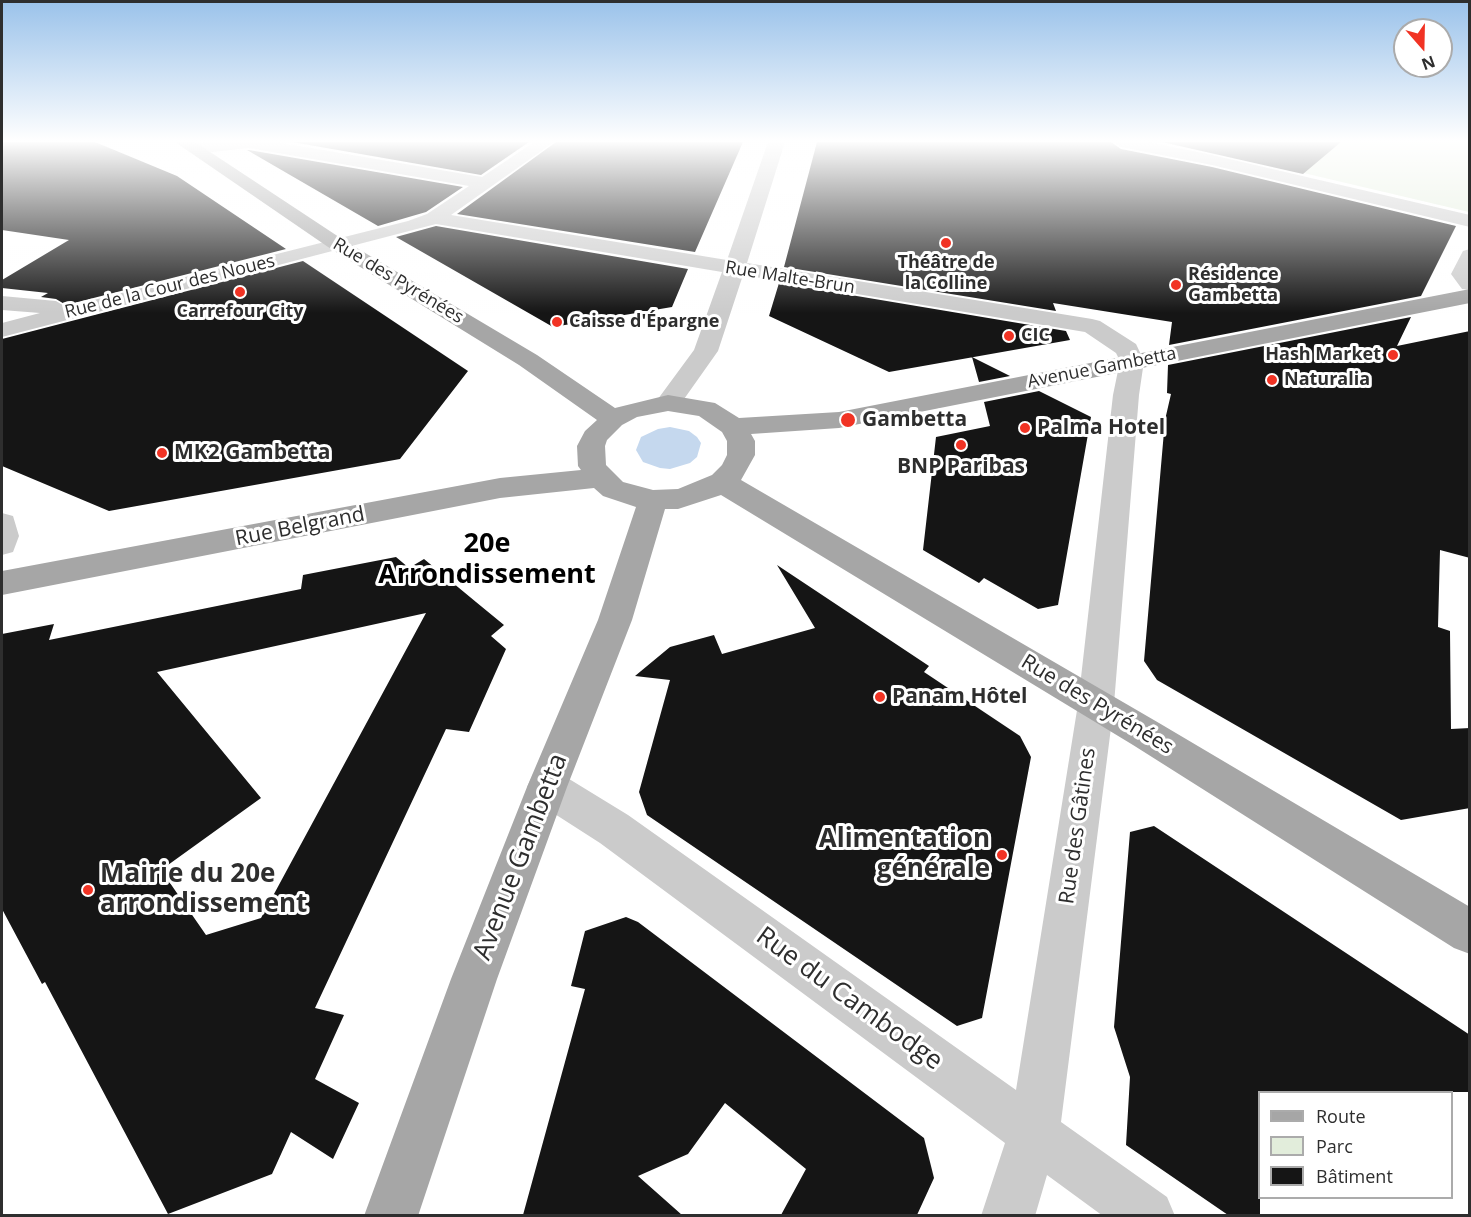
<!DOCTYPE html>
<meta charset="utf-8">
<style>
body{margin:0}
#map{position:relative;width:1471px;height:1217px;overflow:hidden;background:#fff;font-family:"Open Sans",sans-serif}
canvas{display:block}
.frame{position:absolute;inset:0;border:3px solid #2e2e2e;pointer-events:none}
.legend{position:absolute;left:1258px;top:1091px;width:195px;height:108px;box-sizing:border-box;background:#fff;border:2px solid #ababab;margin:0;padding:8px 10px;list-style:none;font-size:18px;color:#2e2e2e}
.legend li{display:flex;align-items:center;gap:12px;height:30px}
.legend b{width:30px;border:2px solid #ababab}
.north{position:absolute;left:1393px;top:18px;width:60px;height:60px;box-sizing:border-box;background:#fff;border:2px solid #ababab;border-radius:50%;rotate:160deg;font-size:16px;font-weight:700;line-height:24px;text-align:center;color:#2e2e2e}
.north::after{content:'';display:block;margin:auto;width:21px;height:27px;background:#f13324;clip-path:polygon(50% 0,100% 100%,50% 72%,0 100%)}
</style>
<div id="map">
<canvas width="1471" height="1217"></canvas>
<div class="frame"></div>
<ul class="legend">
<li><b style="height:8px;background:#a6a6a6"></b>Route</li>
<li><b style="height:16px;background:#e2eddb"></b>Parc</li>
<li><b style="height:16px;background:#151515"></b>Bâtiment</li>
</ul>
<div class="north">N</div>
</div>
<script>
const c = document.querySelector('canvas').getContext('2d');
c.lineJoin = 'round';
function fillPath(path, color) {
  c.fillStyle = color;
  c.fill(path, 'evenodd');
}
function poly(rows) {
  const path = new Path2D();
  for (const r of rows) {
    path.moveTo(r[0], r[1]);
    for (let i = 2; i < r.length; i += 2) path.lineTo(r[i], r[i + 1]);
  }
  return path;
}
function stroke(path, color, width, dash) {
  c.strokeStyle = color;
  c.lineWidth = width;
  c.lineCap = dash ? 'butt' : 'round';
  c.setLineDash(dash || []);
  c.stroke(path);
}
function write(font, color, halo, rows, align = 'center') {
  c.font = font + ' "Open Sans",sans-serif';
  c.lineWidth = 6;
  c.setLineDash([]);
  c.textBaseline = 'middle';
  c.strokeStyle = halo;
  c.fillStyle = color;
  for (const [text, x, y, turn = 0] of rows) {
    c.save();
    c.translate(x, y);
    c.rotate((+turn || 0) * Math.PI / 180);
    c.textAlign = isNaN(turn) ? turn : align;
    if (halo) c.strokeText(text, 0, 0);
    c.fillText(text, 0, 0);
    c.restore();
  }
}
fillPath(poly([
 [1163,142,1469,142,1469,212,1223,154]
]), '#e2eddb');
fillPath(poly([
 [670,427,689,431,697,437,701,443,697,457,690,463,670,469,660,468,643,462,636,450,641,437,658,429]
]), '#c5d8ee');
fillPath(poly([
 [2,142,95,142,177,176,286,249,66,305,56,299,41,297,48,293,2,288,2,280,69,240,2,230],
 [292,142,529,142,481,175],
 [556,142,743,142,695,252,457,214],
 [817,142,1111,142,1121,149,1212,167,1456,226,1421,296,1169,345,1172,322,1053,303,1056,311,784,267],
 [1162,142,1341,142,1303,174],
 [247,150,249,150,463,187,426,212,378,226],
 [436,226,688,269,672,307,553,327,396,237],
 [303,261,468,371,400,459,109,511,2,466,2,339],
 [779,283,1066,331,1070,340,889,372,769,316],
 [1411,317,1397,346,1470,331,1470,558,1440,550,1438,627,1450,631,1451,729,1470,728,1470,808,1401,820,1157,680,1144,661,1165,420,1171,394,1167,393,1168,365],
 [972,357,1010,376,979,382],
 [1039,391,1091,417,1058,605,1038,609,984,578,979,583,923,550,936,437,990,426,984,402],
 [396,557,409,568,424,559,476,602,504,625,491,636,506,649,469,732,446,729,315,1008,344,1015,315,1079,359,1103,333,1159,291,1132,272,1174,168,1214,45,982,42,984,2,909,2,634,54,624,49,640,301,589,303,575],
 [426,613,261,918,206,935,161,870,261,798,157,672],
 [777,565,929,666,924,672,1020,736,1031,757,982,1018,957,1026,647,815,639,792,670,680,635,676,670,647,714,635,722,654,815,628],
 [1154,826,1470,1035,1470,1092,1260,1092,1260,1215,1228,1215,1126,1145,1130,1077,1114,1027,1130,832],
 [626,917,638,922,924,1138,934,1178,917,1215,781,1215,806,1169,725,1103,688,1154,638,1176,682,1215,523,1215,585,989,571,986,585,931]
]), '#151515');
fillPath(poly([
 [207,142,276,142,482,177,534,142,554,142,451,215,727,260,768,142,785,142,747,263,1092,319,1100,321,1136,344,1144,361,1139,395,1114,704,1061,1122,1167,1197,1175,1216,1103,1216,1047,1175,1035,1216,981,1216,1005,1143,600,843,533,800,527,787,533,774,547,769,561,774,628,815,1016,1090,1078,704,1113,395,1120,361,1116,353,1085,332,743,275,718,351,677,409,668,411,659,409,655,403,694,350,722,272,436,224,2,337,2,323,40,313,2,310,2,296,56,301,66,307,408,221,427,214,469,186,249,148,194,154,185,149,188,145,207,142],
 [1113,142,1149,142,1212,155,1470,215,1470,227,1212,165,1121,147,1113,142],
 [1470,249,1470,290,1462,289,1451,274,1463,251,1470,249],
 [2,513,13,516,19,536,13,552,2,555,2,513]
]), '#cbcbcb');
fillPath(poly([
 [175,142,195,142,345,241,537,355,615,408,668,395,715,403,739,418,839,412,1470,289,1470,303,839,428,751,434,755,441,755,455,741,480,1159,723,1470,907,1470,954,1454,948,1133,745,721,495,678,509,665,509,632,620,567,787,497,979,418,1216,364,1216,451,979,527,787,598,620,636,507,603,496,594,488,500,498,2,595,2,571,500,478,581,470,578,466,577,446,585,431,597,420,519,365,331,249,175,142],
 [668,411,699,416,722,432,727,441,727,455,722,465,712,475,678,489,653,490,623,482,606,465,605,446,607,440,622,425,637,417,668,411]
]), '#a6a6a6');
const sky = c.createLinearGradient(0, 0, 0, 313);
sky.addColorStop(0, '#9ac2ea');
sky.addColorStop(0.45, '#fff');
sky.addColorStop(1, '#ffffff00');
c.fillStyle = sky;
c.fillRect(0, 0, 1471, 313);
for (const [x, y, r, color] of [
 [946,243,6,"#f13324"],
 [1176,285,6,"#f13324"],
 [240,292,6,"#f13324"],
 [557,322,6,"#f13324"],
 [1009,336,6,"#f13324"],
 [1393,355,6,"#f13324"],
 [1272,380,6,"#f13324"],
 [848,420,8,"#f13324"],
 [1025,428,6,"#f13324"],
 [961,445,6,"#f13324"],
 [162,453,6,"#f13324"],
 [880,697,6,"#f13324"],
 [1002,855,6,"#f13324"],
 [88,890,6,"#f13324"]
]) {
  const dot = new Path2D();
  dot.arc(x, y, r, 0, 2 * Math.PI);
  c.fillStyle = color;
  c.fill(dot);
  stroke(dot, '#fff', 2);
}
write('bold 18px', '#2e2e2e', '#fff', [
 ["Théâtre de",946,263,"center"],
 ["la Colline",946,284,"center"],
 ["Résidence",1188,275],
 ["Gambetta",1188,296],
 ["Carrefour City",240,312,"center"],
 ["Caisse d'Épargne",569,322],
 ["CIC",1021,336],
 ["Hash Market",1381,355,"right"],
 ["Naturalia",1284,380]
], 'left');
write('18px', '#2e2e2e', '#fff', [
 ["Rue Malte-Brun",790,278,9],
 ["Rue des Pyrénées",398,281,31],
 ["Rue de la Cour des Noues",170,287,-14],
 ["Avenue Gambetta",1102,368,-11]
]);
write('bold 21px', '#2e2e2e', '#fff', [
 ["Gambetta",862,420],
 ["Palma Hotel",1037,428],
 ["MK2 Gambetta",174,453],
 ["BNP Paribas",961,467,"center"],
 ["Panam Hôtel",892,697]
], 'left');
write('21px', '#2e2e2e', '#fff', [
 ["Rue Belgrand",300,527,-11],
 ["Rue des Pyrénées",1097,705,31],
 ["Rue des Gâtines",1078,826,-82]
]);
write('bold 26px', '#2e2e2e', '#fff', [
 ["Alimentation",990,840],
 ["générale",990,870],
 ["Mairie du 20e",100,875,"left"],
 ["arrondissement",100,905,"left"]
], 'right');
write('26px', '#2e2e2e', '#fff', [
 ["Avenue Gambetta",521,857,-69],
 ["Rue du Cambodge",849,999,36]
]);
write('bold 27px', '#000', '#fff', [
 ["20e",487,544],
 ["Arrondissement",487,575]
]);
</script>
